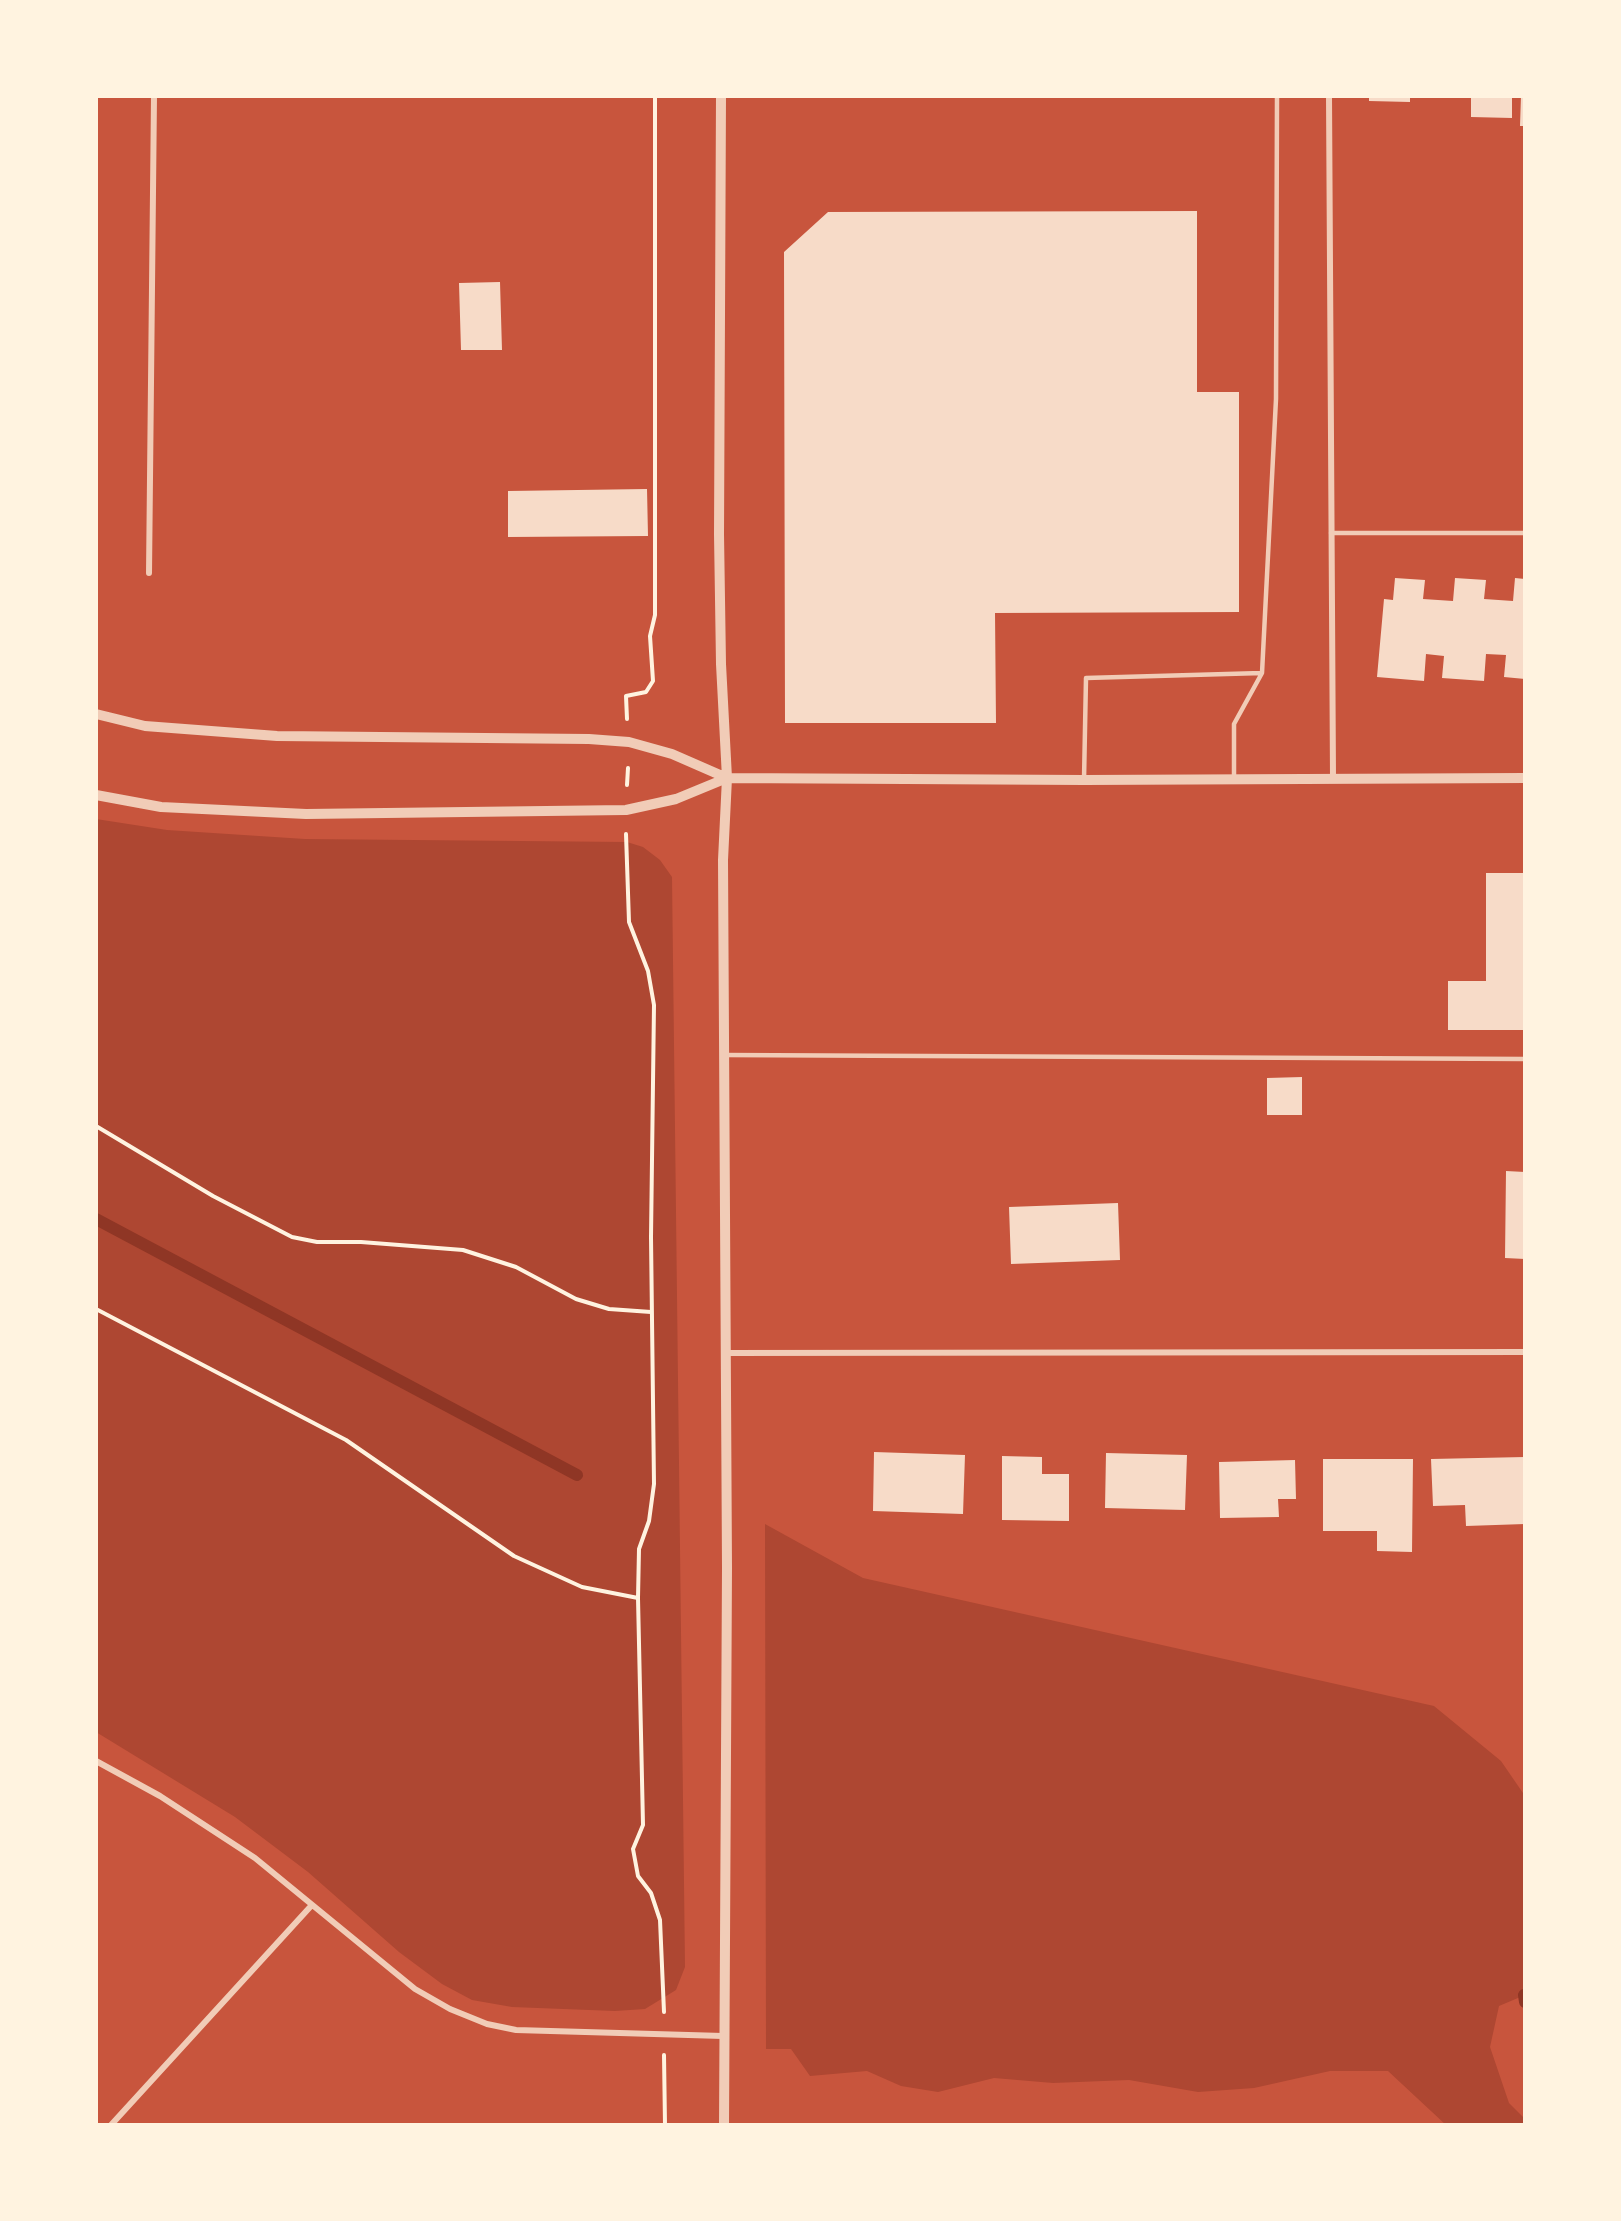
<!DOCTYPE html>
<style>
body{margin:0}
#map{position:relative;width:1621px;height:2221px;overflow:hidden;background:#c8553d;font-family:Overpass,sans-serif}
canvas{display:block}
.frame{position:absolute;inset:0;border:98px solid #fff3e0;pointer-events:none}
</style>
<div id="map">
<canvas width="1621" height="2221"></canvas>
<div class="frame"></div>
</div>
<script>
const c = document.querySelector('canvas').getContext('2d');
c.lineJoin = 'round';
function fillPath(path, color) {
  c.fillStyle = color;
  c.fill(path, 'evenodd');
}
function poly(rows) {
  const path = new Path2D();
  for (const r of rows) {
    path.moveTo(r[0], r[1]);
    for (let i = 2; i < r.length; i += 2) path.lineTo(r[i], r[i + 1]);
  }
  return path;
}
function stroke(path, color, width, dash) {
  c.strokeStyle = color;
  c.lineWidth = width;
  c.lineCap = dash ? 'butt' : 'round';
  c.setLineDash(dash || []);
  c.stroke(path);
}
fillPath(poly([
 [96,819,167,830,305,839,627,842,643,847,660,860,672,877,685,1967,676,1990,645,2009,615,2011,512,2007,472,2000,442,1984,399,1952,308,1872,235,1817,96,1732],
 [765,1524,863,1578,1434,1706,1501,1761,1525,1796,1525,1995,1499,2006,1490,2047,1509,2103,1525,2119,1525,2125,1446,2125,1388,2071,1330,2071,1254,2088,1198,2092,1129,2080,1053,2083,994,2078,938,2092,901,2086,867,2071,810,2076,791,2049,766,2049]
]), '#ae4732');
stroke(poly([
 [96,1219,577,1475],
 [1524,1995,1525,2002]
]), '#8f3625', 12);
fillPath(poly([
 [1369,96,1410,96,1410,102,1369,101],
 [1471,96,1512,96,1512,118,1471,117],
 [1521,96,1525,96,1525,126,1520,126],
 [1197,211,1197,392,1239,392,1239,612,995,613,996,723,785,723,784,252,828,212],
 [500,282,502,350,461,350,459,283],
 [647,489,648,536,508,537,508,491],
 [1395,578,1425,580,1423,599,1453,601,1455,578,1486,580,1484,599,1513,601,1515,578,1525,579,1525,679,1504,677,1506,655,1486,654,1484,681,1442,678,1444,656,1426,654,1424,681,1377,677,1384,599,1393,600],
 [1486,873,1525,873,1525,1030,1448,1030,1448,981,1486,981],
 [1302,1077,1302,1115,1267,1115,1267,1078],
 [1506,1171,1525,1172,1525,1259,1505,1258],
 [1118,1203,1120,1260,1011,1264,1009,1207],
 [874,1452,965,1455,963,1514,873,1511],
 [1106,1453,1187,1455,1185,1510,1105,1508],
 [1002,1456,1042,1457,1042,1474,1069,1474,1069,1521,1002,1520],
 [1525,1457,1525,1524,1466,1526,1465,1505,1433,1506,1431,1459],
 [1323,1459,1413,1459,1412,1552,1377,1551,1377,1531,1323,1531],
 [1295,1460,1296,1499,1278,1499,1279,1517,1220,1518,1219,1462]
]), '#f7dbc8');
stroke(poly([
 [627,719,626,696,646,692,653,681,650,636,655,615,655,96],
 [627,785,628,768],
 [626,834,629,922,648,971,654,1005,651,1237,654,1484,649,1521,639,1549,638,1598,643,1825,633,1849,638,1876,651,1893,660,1920,664,2012],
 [96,1126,213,1196,292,1237,317,1242,361,1242,463,1250,516,1267,576,1299,609,1309,651,1312],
 [96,1309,346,1440,514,1556,582,1587,638,1598],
 [664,2055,665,2125]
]), '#fff3e0', 4);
stroke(poly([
 [1331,533,1525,533],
 [1234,779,1234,724,1262,673,1276,399,1277,96],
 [1084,780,1086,678,1262,673],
 [724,1055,1525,1059]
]), '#f1ccb7', 4.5);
stroke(poly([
 [1329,96,1333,777],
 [149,573,154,96],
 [726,1353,1525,1352],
 [96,1761,160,1796,255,1858,415,1989,450,2009,487,2024,516,2030,723,2036],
 [111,2125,311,1906]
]), '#f1ccb7', 6);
stroke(poly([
 [721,96,719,534,721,664,727,778,723,860,727,1568,724,2125],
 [96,714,145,726,277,736,589,739,629,742,672,754,727,778],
 [96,795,161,807,306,814,626,810,676,799,727,778,1084,780,1525,778]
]), '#f1ccb7', 10);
</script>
